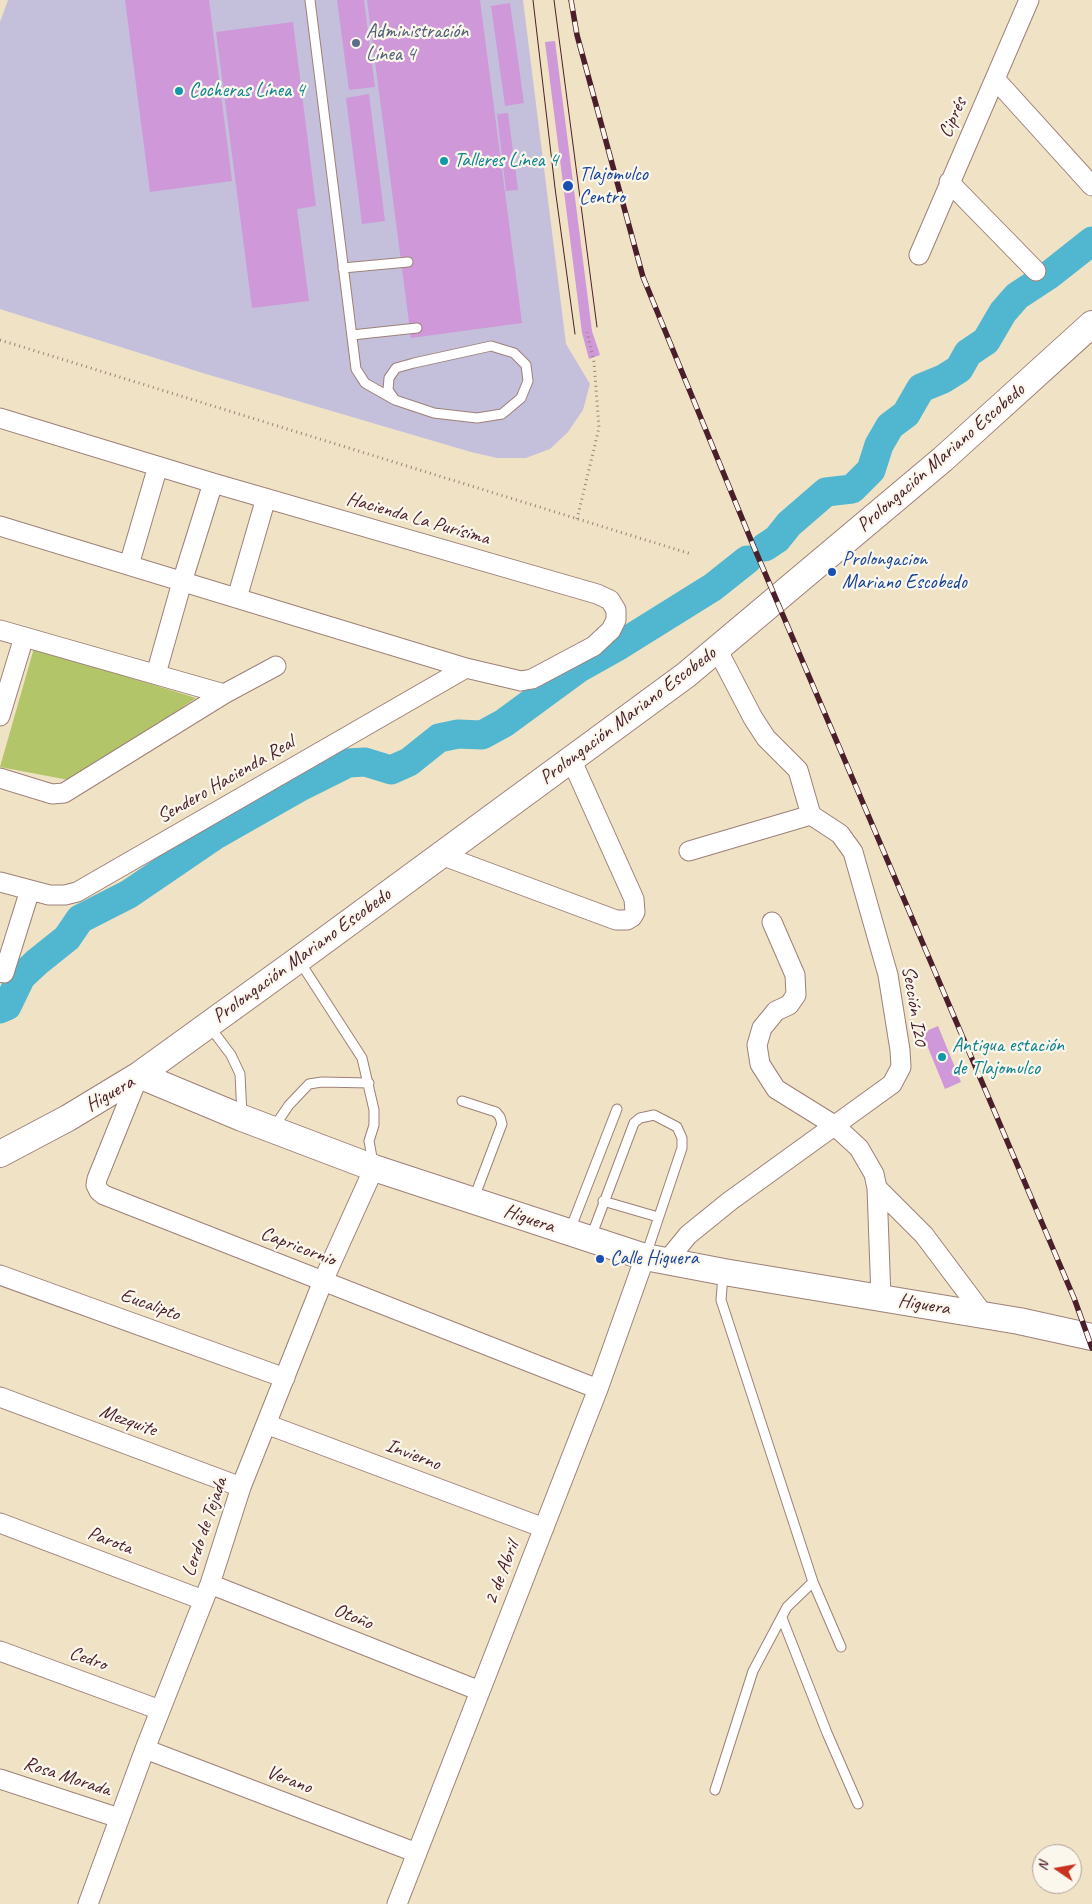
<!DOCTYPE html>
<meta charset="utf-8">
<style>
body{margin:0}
#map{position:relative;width:1092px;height:1904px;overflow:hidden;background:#f0e2c5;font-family:Caveat,sans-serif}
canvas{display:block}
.north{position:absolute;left:1032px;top:1844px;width:50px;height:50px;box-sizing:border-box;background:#fbf7ec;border:1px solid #b4a19f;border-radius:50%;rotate:282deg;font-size:14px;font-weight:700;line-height:20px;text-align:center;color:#4a1f2b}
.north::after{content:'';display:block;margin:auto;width:18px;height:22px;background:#c8321e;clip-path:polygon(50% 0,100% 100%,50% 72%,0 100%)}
</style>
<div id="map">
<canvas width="1092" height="1904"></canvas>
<div class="north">N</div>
</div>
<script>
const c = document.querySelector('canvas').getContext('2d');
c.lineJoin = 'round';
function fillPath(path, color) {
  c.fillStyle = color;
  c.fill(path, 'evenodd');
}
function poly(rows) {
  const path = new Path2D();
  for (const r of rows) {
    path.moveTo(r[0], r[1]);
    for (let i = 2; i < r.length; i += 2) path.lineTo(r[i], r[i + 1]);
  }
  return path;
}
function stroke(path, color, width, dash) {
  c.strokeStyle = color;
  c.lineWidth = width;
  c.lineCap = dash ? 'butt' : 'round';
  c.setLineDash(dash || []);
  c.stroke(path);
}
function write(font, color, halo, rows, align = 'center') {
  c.font = font + ' Caveat,sans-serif';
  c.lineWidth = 4.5;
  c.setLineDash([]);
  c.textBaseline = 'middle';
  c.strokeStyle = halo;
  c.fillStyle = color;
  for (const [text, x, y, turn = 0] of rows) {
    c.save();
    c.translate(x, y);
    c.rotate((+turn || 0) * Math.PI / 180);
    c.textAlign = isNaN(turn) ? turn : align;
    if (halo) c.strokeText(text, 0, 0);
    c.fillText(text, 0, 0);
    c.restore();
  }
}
fillPath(poly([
 [8,0,523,0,566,344,590,384,583,410,568,432,550,449,526,458,497,458,471,452,206,374,0,309,0,22]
]), '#c4c0db');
fillPath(poly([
 [34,648,196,698,74,781,0,767]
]), '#b2c568');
stroke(poly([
 [765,547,777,539,789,524,826,492,852,489,871,470,879,445,890,426,906,414,921,388,943,379,959,369,968,353,986,341,1003,312,1017,296,1049,275,1092,241],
 [0,1009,7,1006,21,977,37,962,67,938,80,919,129,894,214,836,302,786,348,763,365,762,391,770,409,762,439,738,458,734,482,735,504,723,579,668,620,645,713,587,747,560]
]), '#51b6cf', 29);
fillPath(poly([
 [125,0,209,0,232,181,150,192],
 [337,0,364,0,375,87,349,90],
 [367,0,480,0,522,323,411,338],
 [510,3,524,103,505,106,491,6],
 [293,22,316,206,297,209,309,301,252,308,216,32],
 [555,41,592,331,600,355,589,359,582,333,545,42],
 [369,94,385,221,362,224,346,98],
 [508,113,518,190,506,191,497,114],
 [938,1026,961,1082,945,1089,922,1033]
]), '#cf98d9');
const lane = poly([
 [310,0,356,369,365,383,395,400,434,413,477,418,502,414,521,398,528,381,526,365,514,353,491,346,414,363,396,368,389,378,388,390,395,400],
 [343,268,408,262],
 [352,335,417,328],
 [300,962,362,1058,374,1110,374,1125,369,1141,373,1163],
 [210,1027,231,1055,240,1074,242,1115],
 [462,1101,496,1112,500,1117,502,1124,474,1198],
 [274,1127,289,1105,309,1084,322,1082,369,1083],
 [603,1201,658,1217],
 [570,1230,617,1109],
 [591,1237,634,1123,640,1118,654,1115,677,1127,682,1138,682,1148,646,1255],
 [723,1275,721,1300,813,1582,841,1647],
 [782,1618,827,1733,858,1804],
 [715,1790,753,1671,787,1607,813,1582]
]);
const street = poly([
 [995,79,1092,186],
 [949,182,1036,271],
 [919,255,1029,0],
 [0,418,213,483,597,594,610,600,616,610,616,620,611,630,594,646,532,679,521,681,466,668,0,526],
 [129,565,158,466],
 [237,598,266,498],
 [0,630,224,694],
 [156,674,182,582,213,483],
 [0,716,24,637],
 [0,778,52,794,64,793,224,694,276,666],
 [689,851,811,815],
 [441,855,616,920,627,920,632,917,635,912,634,899,571,759],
 [0,882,49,895,65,895,77,892,466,668],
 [772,922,795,975,796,995,789,1005,776,1011,762,1028,757,1045,760,1064,776,1089,834,1125,859,1148,874,1174,877,1188,881,1298],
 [4,973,30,890],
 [139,1075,97,1179,96,1185,99,1191,104,1195,598,1389],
 [877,1188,924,1235,984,1315],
 [666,1262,688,1235,730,1201,892,1084,901,1067,900,1050,888,975,853,852,840,834,811,815,798,770,766,738,753,718,717,649],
 [0,1275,285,1378],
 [0,1397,241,1487],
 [266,1424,544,1528],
 [0,1523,203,1600],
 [210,1584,480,1691],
 [0,1651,160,1710],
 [145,1749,417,1853],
 [0,1779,119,1818],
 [88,1904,145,1749,210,1584,241,1487,323,1281,374,1168],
 [397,1904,598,1389,645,1257]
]);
const secondary = poly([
 [139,1075,298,960,686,675,943,459,1092,324],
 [0,1154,68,1118,139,1075,242,1118,374,1168,645,1257,724,1272,1019,1321,1092,1337]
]);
stroke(lane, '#9d8078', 11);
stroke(street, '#9d8078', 21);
stroke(secondary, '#9d8078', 28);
stroke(poly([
 [0,340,691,554],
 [577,519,599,428,594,362,587,332]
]), '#9d8078', 3, [1, 4]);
stroke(lane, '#fff', 9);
stroke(street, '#fff', 19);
stroke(secondary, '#fff', 26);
stroke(poly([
 [533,0,555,188,575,334],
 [554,0,597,327]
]), '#4a1f2b', 1);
const rail = poly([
 [571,0,577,35,643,277,753,545,1074,1298,1092,1348]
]);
stroke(rail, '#4a1f2b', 5.5);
stroke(rail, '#fbf7ec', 4, [11]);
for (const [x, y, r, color] of [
 [356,43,5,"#5c6f8a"],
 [179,91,5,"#0f9aa8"],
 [444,161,5,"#0f9aa8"],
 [568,186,6,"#1a4fb4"],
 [832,572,5,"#1a4fb4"],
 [942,1057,5,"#0f9aa8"],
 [600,1259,5,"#1a4fb4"]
]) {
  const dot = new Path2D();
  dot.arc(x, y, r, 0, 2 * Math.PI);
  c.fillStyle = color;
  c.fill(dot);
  stroke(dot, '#fbf7ec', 2);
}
write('20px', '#4e5e75', '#fbf7ec', [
 ["Administración",366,32],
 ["Línea 4",366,55]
], 'left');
write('20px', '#0d838f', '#fbf7ec', [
 ["Cocheras Línea 4",189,91],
 ["Talleres Línea 4",454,161],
 ["Antigua estación",952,1046],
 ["de Tlajomulco",952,1069]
], 'left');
write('20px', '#4a1f2b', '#fbf7ec', [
 ["Ciprés",953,118,-66],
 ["Prolongación Mariano Escobedo",941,458,-41],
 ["Hacienda La Purísima",418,519,16],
 ["Prolongación Mariano Escobedo",628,716,-37],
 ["Sendero Hacienda Real",226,780,-30],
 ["Prolongación Mariano Escobedo",302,956,-36],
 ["Sección I20",914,1006,81],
 ["Higuera",110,1094,-30],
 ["Higuera",529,1219,19],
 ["Capricornio",298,1247,21],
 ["Eucalipto",150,1305,20],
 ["Higuera",924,1305,9],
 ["Mezquite",128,1421,20],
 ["Invierno",413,1455,21],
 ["Lerdo de Tejada",205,1527,-71],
 ["Parota",110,1541,21],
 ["2 de Abril",502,1573,-69],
 ["Otoño",353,1617,22],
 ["Cedro",88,1659,20],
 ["Rosa Morada",67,1777,18],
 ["Verano",289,1780,21]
]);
write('20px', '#164399', '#fbf7ec', [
 ["Tlajomulco",579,175],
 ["Centro",579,198],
 ["Prolongacion",842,560],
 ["Mariano Escobedo",842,583],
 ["Calle Higuera",610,1259]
], 'left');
</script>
